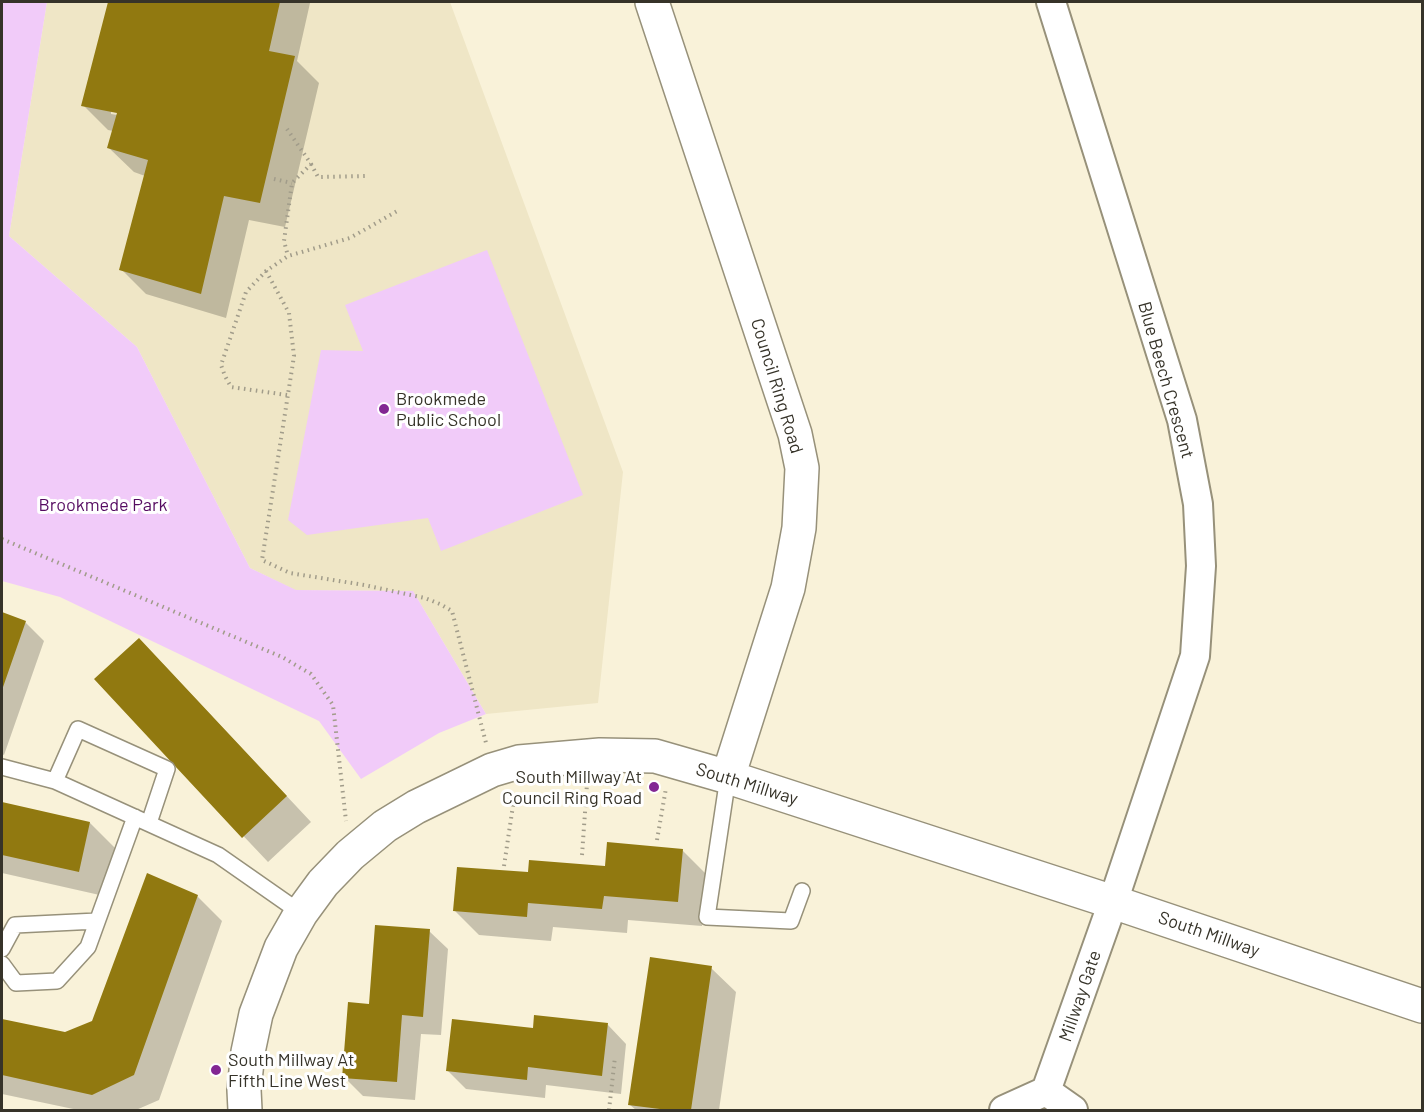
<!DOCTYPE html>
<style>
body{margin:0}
#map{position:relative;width:1424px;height:1112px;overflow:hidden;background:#f9f2d9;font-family:Barlow,sans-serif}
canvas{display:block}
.frame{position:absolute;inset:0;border:3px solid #363329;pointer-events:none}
</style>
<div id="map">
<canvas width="1424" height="1112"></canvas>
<div class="frame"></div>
</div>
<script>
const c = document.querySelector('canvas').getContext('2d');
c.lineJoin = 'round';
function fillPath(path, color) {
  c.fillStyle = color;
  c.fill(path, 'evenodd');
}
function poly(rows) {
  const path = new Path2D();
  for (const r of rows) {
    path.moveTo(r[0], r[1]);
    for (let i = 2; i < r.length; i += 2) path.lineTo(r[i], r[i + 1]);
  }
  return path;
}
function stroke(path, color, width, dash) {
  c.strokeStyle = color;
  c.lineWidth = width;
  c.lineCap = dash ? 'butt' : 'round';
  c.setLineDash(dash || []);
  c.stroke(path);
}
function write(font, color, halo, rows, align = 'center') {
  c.font = font + ' Barlow,sans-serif';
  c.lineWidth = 6;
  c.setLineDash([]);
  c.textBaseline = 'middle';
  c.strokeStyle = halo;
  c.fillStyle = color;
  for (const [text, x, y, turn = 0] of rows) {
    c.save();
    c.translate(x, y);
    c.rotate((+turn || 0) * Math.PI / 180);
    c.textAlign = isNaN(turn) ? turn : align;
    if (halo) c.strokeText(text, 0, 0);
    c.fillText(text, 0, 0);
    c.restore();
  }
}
fillPath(poly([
 [47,2,450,2,623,472,598,703,486,714,413,591,295,590,250,568,137,347,9,236]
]), '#efe6c6');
fillPath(poly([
 [2,2,47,2,9,236,137,347,250,568,296,590,413,591,486,714,439,733,361,779,319,721,60,597,2,581],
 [487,250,583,495,441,551,428,518,307,535,288,520,321,350,363,351,345,305]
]), '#f1cbf9');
fillPath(poly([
 [109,2,310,3,297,61,319,83,285,227,249,220,226,318,146,294,121,269,145,176,134,172,109,148,113,131,108,130,83,105],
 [111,110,124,113,124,116,111,114],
 [2,614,25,622,44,641,4,755,2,754],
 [163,664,311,822,268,862,96,680],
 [2,804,90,823,115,848,104,896,2,873],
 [682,850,707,875,702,926,628,920,627,933,553,927,551,941,479,935,454,910,530,874,606,868],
 [197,896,222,921,159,1100,136,1110,78,1110,2,1094,2,1021,65,1034,93,1023],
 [429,931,448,949,441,1035,421,1034,415,1100,363,1096,344,1077,370,1006],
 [711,968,736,992,719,1110,636,1110,630,1105],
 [608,1025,626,1044,621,1094,546,1085,545,1098,466,1089,447,1070,534,1030]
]), '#0003');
fillPath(poly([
 [108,2,280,2,269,51,295,56,260,203,224,196,201,294,119,270,148,160,107,148,117,113,81,106],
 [2,612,26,621,2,690],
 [139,638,287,796,242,838,94,679],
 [2,802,90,822,79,872,2,855],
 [607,842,683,849,678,902,604,896,602,909,528,903,527,917,453,911,457,867,528,872,529,860,605,866],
 [147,873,198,895,134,1075,92,1095,2,1075,2,1019,65,1032,92,1021],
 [375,925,430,929,423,1017,402,1015,397,1082,342,1078,348,1002,369,1004],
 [650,957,712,966,691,1110,668,1110,628,1105],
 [534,1015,608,1023,602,1076,528,1067,527,1080,446,1071,452,1019,533,1028]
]), '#917910');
const lane = poly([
 [2,767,55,781,218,855,301,913],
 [728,777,707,917,791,921,802,891],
 [55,781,78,729,167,769,149,823],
 [2,949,15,925,97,921],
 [2,964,16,983,57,981,88,947,135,817]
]);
const street = poly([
 [1046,1091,1073,1110],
 [1004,1110,1046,1091,1113,902,1195,656,1201,566,1198,504,1182,420,1051,2]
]);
const secondary = poly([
 [652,2,795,434,802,468,799,528,788,588,728,777],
 [245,1110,244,1090,248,1052,256,1014,281,948,301,913,323,883,350,855,385,826,416,807,492,770,519,762,600,755,655,756,728,777,1113,902,1422,1006]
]);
stroke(lane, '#97917a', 18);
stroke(street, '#97917a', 32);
stroke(secondary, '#97917a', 36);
stroke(poly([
 [287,129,311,164,292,183,284,241,288,256],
 [311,164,318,177,368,176],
 [274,179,292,183],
 [266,271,289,313,294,356,262,560,290,573,364,585,425,598,440,604,452,611,486,743],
 [287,395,231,387,225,376,221,365,246,292,266,271,288,256,350,238,399,210],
 [2,539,282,657,311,674,333,705,346,821],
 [657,840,666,788],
 [582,855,587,784],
 [504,866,515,792],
 [609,1110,615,1057]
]), '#a19c8a', 4, [1.5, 4.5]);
stroke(lane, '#fff', 15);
stroke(street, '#fff', 28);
stroke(secondary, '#fff', 33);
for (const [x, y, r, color] of [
 [384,409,6,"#822793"],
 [654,787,6,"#822793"],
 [216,1070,6,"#822793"]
]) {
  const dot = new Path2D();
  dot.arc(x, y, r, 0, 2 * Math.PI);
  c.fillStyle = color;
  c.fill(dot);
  stroke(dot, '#fff', 2);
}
write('18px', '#363329', '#fff', [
 ["Blue Beech Crescent",1166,380,74],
 ["Council Ring Road",777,386,73],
 ["South Millway",747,784,17],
 ["South Millway",1209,934,19],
 ["Millway Gate",1080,996,-71]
]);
write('18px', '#363329', '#fff', [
 ["Brookmede",396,399],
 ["Public School",396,420],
 ["South Millway At",642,777,"right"],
 ["Council Ring Road",642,798,"right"],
 ["South Millway At",228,1060],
 ["Fifth Line West",228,1081]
], 'left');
write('18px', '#550b61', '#fff', [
 ["Brookmede Park",103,505]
]);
</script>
